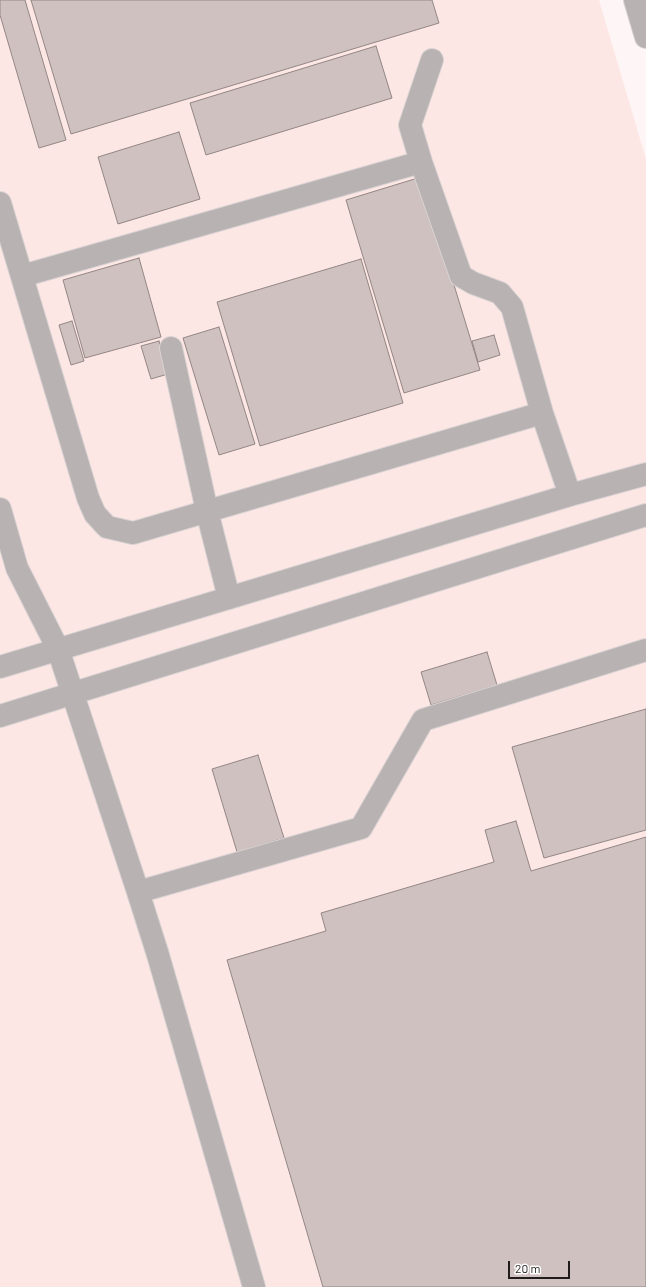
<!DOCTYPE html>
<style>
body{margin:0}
#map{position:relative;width:646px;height:1287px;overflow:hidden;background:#fef6f6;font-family:Barlow,sans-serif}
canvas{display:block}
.scale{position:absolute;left:508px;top:1261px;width:62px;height:18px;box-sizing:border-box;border:2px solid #201b1b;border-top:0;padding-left:5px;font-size:12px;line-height:14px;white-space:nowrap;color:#201b1b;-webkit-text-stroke:3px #fff;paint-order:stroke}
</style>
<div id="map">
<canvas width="646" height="1287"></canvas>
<div class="scale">20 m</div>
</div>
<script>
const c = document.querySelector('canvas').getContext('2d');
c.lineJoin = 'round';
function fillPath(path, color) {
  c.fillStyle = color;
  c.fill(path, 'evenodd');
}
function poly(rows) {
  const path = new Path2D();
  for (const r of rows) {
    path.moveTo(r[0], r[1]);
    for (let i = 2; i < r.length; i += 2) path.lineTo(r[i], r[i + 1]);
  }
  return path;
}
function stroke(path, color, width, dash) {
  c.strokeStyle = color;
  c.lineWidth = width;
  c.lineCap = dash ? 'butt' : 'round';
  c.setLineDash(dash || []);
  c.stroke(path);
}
fillPath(poly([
 [0,0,599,0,646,159,646,1287,0,1287]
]), '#fde7e4');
const building = poly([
 [0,0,25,0,66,140,39,148,0,15,0,0],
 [31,0,432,0,439,23,71,134,31,0],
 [376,46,392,98,206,155,190,103,376,46],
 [179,132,200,199,118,224,98,157,179,132],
 [421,177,480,370,404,393,346,200,421,177],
 [139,258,161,337,85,358,63,280,139,258],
 [361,259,403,403,260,446,217,302,361,259],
 [72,321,84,361,71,365,59,325,72,321],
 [219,327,255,444,219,455,183,338,219,327],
 [494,335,500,355,478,362,472,341,494,335],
 [159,341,168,374,151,379,141,346,159,341],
 [487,652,497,685,431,705,421,672,487,652],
 [646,709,646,830,544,858,512,747,646,709],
 [258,755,284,838,237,852,212,769,258,755],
 [516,821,531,871,646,837,646,1287,323,1287,227,960,326,931,321,913,494,862,485,830,516,821]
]);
fillPath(building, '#cec1c0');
stroke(building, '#938786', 1);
const minor = poly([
 [635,0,646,37],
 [432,60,410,125,421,162,461,276,473,283,500,293,512,307,542,413,570,495],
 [0,203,88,498,95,514,107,527,133,533,542,413],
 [22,276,421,162],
 [171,348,207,511,229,598],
 [0,509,17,568,58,649,138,892,361,828,423,720,646,650],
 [0,667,570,495,646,474],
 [0,716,646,515],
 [138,892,158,955,254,1287]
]);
stroke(minor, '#dad3d3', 24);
stroke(minor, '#b8b2b2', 22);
</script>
